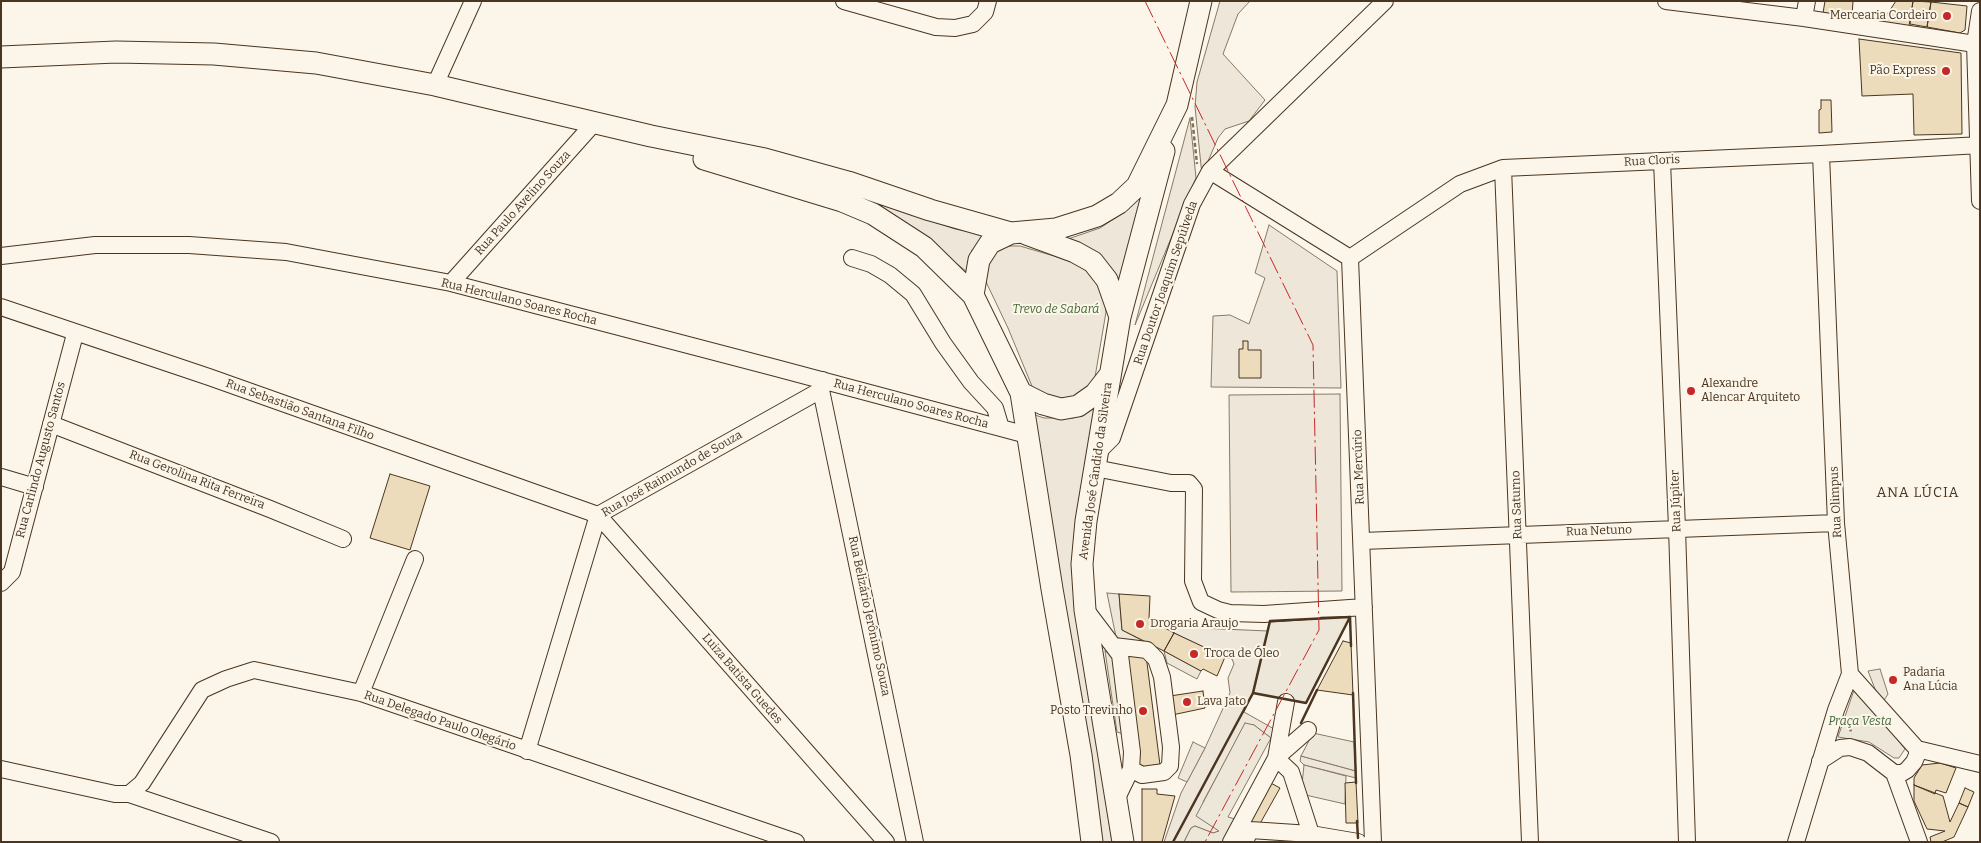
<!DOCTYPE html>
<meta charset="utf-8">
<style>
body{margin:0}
#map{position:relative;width:1981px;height:843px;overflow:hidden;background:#fbf6e9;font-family:Bitter,serif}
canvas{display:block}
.frame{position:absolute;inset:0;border:2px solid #4a3520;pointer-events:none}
</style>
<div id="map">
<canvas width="1981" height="843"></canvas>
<div class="frame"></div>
</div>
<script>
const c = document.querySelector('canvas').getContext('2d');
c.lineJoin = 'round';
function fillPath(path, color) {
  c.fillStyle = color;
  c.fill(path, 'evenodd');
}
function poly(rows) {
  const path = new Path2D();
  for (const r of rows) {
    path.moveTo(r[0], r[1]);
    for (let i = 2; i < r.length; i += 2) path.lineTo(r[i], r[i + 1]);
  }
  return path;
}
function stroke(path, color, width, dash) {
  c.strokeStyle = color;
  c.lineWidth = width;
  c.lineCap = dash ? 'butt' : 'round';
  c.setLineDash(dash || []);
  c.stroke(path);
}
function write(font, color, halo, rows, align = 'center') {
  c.font = font + ' Bitter,serif';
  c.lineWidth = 4;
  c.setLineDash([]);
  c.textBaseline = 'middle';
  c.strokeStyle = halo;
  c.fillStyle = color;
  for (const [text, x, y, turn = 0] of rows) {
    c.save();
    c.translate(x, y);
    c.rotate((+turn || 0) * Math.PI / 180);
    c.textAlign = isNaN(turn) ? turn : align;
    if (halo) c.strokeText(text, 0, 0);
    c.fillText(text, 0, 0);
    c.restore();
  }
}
const green = poly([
 [1220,1,1250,1,1238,14,1223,54,1265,100,1249,121,1225,129,1218,138,1202,175,1195,107,1197,82,1220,1],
 [1190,118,1196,178,1135,325,1190,118],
 [815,182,955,229,988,235,972,250,967,272,930,242,815,182],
 [1145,192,1120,286,1065,240,1100,228,1126,211,1145,192],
 [1269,225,1337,271,1341,388,1211,387,1213,316,1230,315,1249,324,1265,278,1255,273,1269,225],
 [1005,246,1020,246,1054,256,1077,264,1091,273,1104,295,1106,312,1095,377,1089,388,1070,403,1034,391,1008,328,987,284,985,276,992,253,1005,246],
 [1340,394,1342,591,1231,592,1229,395,1340,394],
 [1097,406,1076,530,1102,776,1112,842,1101,842,1032,414,1044,418,1073,418,1085,414,1097,406],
 [1177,624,1199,628,1268,631,1253,693,1244,712,1276,730,1271,738,1254,725,1245,724,1203,802,1220,831,1213,833,1195,826,1191,828,1184,842,1164,842,1181,793,1205,748,1230,693,1228,678,1234,664,1232,659,1225,657,1174,633,1177,624],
 [1301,756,1356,771,1356,778,1304,765,1300,761,1301,756]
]);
fillPath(green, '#ede6d9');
stroke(green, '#887966', 1);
const parking = poly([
 [1107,593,1119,594,1122,630,1143,641,1140,647,1116,637,1107,593],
 [1350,617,1306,703,1253,693,1270,621,1350,617],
 [1105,651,1115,657,1126,735,1117,732,1105,651],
 [1164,651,1201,671,1197,679,1167,663,1164,651],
 [1880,669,1888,694,1883,702,1875,689,1868,671,1880,669],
 [1855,690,1858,690,1905,749,1899,758,1894,758,1869,742,1838,737,1853,693,1855,690],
 [1245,723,1254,725,1271,738,1228,817,1246,822,1235,842,1184,842,1191,828,1195,826,1213,833,1219,831,1196,816,1245,723],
 [1313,733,1354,742,1356,771,1301,756,1313,733],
 [1193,742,1205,748,1187,782,1178,778,1193,742],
 [1304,765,1346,776,1345,804,1301,794,1304,765]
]);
fillPath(parking, '#ede7d9');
stroke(parking, '#887966', 1);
const building = poly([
 [1825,1,1853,1,1852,16,1823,13,1825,1],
 [1896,1,1913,1,1909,26,1882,22,1896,1],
 [1913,1,1931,2,1927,27,1910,24,1913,1],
 [1931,2,1967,6,1965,30,1960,33,1927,27,1931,2],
 [1859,39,1961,53,1962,134,1914,135,1913,94,1862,96,1859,39],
 [1821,100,1831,100,1832,132,1819,133,1819,110,1821,109,1821,100],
 [1243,341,1248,341,1248,350,1261,350,1261,378,1239,378,1239,349,1243,349,1243,341],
 [390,474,430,486,410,550,370,538,390,474],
 [1119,594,1150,596,1149,619,1174,633,1164,651,1122,630,1119,594],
 [1174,633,1225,657,1217,676,1203,669,1201,671,1164,651,1174,633],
 [1343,641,1351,643,1353,695,1317,690,1343,641],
 [1146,655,1160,765,1139,768,1126,657,1146,655],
 [1203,691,1205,708,1172,715,1170,696,1203,691],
 [1940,763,1956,768,1946,793,1936,790,1935,794,1914,785,1914,778,1922,765,1940,763],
 [1267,781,1280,788,1257,829,1246,822,1267,781],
 [1356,782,1358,823,1346,823,1345,783,1356,782],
 [1914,785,1943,796,1950,822,1959,803,1968,807,1954,837,1942,842,1931,842,1930,837,1945,831,1927,829,1914,801,1914,785],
 [1965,788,1974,792,1968,807,1959,803,1965,788],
 [1142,789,1157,789,1157,794,1175,796,1162,842,1142,842,1142,789]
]);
fillPath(building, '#ecdcbc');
stroke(building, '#4a3520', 1);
const minor = poly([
 [844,1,936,27,955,28,973,24,985,12,988,1],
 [1666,1,1804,18,1975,44],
 [1980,11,1975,44,1980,201],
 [1804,18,1807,1],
 [435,85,473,1],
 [1662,161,1677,528,1687,842],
 [1503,168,1530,842],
 [1210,171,1350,258],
 [1,256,95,245,189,245,286,252,451,283,776,368,1027,435],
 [852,258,871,264,890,275,913,294,943,343,971,382,995,408,1001,428],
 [1350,258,1460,184,1503,168,1821,154,1980,145],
 [1350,258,1373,842],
 [451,283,595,122],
 [1,307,209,377,598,515,886,842],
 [821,390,915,842],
 [51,424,270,509,343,539],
 [1098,452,1112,438,1192,204,1210,171,1385,1],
 [1095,468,1171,483,1189,483,1194,489,1193,581,1201,602,1218,610,1230,613,1264,614,1364,607],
 [1,477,35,487],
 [1362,541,1836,523],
 [1,583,12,572,75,334],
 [1086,610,1120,655,1132,752,1131,769,1116,800],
 [1114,646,1147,650,1156,659,1162,677,1171,747,1170,766,1164,772,1142,775,1131,769],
 [1850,674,1917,749],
 [361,693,415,559],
 [1286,702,1276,758,1291,772,1311,834],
 [1917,749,1980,764],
 [527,751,598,515,821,390,823,380],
 [1820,761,1840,748,1850,747,1868,753,1894,773,1902,773,1907,770,1914,762,1917,755,1917,749],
 [1,769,115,794,129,794,271,842],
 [1894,773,1919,842],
 [129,794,142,783,202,690,226,679,254,670,361,693,796,842],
 [1231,842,1276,758,1308,730],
 [1245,842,1250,830,1311,834,1358,842],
 [1796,842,1836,710,1850,674,1836,523,1821,154]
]);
const major = poly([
 [1,57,116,52,214,54,316,63,435,85,651,136,765,159,848,182,930,210,1011,233,1056,229,1097,216,1119,203,1137,186,1177,105,1201,1],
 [704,159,842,201,873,214,924,247,973,295,1021,393,1052,589,1081,755,1092,842],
 [1026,234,1075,252,1093,262,1107,280,1120,317],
 [973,295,979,260,990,243,1011,233],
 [1021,393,1043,404,1061,409,1078,406,1095,394,1109,376],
 [1123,842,1085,610,1082,564,1086,521,1120,317,1164,151]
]);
stroke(minor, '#4a3520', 18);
stroke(major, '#4a3520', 23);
stroke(poly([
 [1192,117,1197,164],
 [1849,721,1851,733]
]), '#7f6f5c', 2.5, [4, 2.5]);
stroke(minor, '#fbf6e9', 16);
stroke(major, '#fbf6e9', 21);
stroke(poly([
 [1350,617,1306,703,1253,693,1270,621,1350,617],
 [1321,618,1350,617,1351,646],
 [1353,693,1356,783],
 [1301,723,1317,690],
 [1357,821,1358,838],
 [1173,842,1253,693,1270,621,1274,621]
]), '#4a3520', 2.5);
stroke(poly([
 [1145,1,1313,345,1319,630,1205,842]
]), '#c62828', 1, [18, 4, 2.5, 4]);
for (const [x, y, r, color] of [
 [1947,16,5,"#c62828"],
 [1946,71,5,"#c62828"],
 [1691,391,5,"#c62828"],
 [1140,624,5,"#c62828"],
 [1194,654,5,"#c62828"],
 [1893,680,5,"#c62828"],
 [1187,702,5,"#c62828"],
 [1143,711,5,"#c62828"]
]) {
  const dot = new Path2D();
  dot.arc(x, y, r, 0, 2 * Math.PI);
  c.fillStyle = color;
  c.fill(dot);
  stroke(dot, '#fbf6e9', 2);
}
write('12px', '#4a3520', '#fbf6e9', [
 ["Mercearia Cordeiro",1937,16,"right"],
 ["Pão Express",1936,71,"right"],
 ["Alexandre",1701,384],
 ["Alencar Arquiteto",1701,398],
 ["Drogaria Araujo",1150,624],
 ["Troca de Óleo",1204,654],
 ["Padaria",1903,673],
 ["Ana Lúcia",1903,687],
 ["Lava Jato",1197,702],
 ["Posto Trevinho",1133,711,"right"]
], 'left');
write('12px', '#4a3520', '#fbf6e9', [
 ["Rua Cloris",1652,161,-3],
 ["Rua Paulo Avelino Souza",523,203,-48],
 ["Rua Doutor Joaquim Sepúlveda",1166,283,-71],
 ["Rua Herculano Soares Rocha",519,302,14],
 ["Rua Herculano Soares Rocha",911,404,15],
 ["Rua Sebastião Santana Filho",300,410,20],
 ["Rua Carlindo Augusto Santos",41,460,-75],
 ["Rua Mercúrio",1359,467,-92],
 ["Avenida José Cândido da Silveira",1096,471,-82],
 ["Rua José Raimundo de Souza",672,474,-30],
 ["Rua Gerolina Rita Ferreira",197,480,21],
 ["Rua Júpiter",1676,501,-92],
 ["Rua Olimpus",1836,502,-93],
 ["Rua Saturno",1517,505,-92],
 ["Rua Netuno",1599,531,-2],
 ["Rua Belizário Jerônimo Souza",869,616,78],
 ["Luiza Batista Guedes",742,679,49],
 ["Rua Delegado Paulo Olegário",440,721,19]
]);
write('italic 12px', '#436837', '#fbf6e9', [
 ["Trevo de Sabará",1056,310],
 ["Praça Vesta",1860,722]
]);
c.letterSpacing = '1px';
write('14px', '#4a3520', '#fbf6e9', [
 ["ANA LÚCIA",1918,493]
]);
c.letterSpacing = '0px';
</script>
